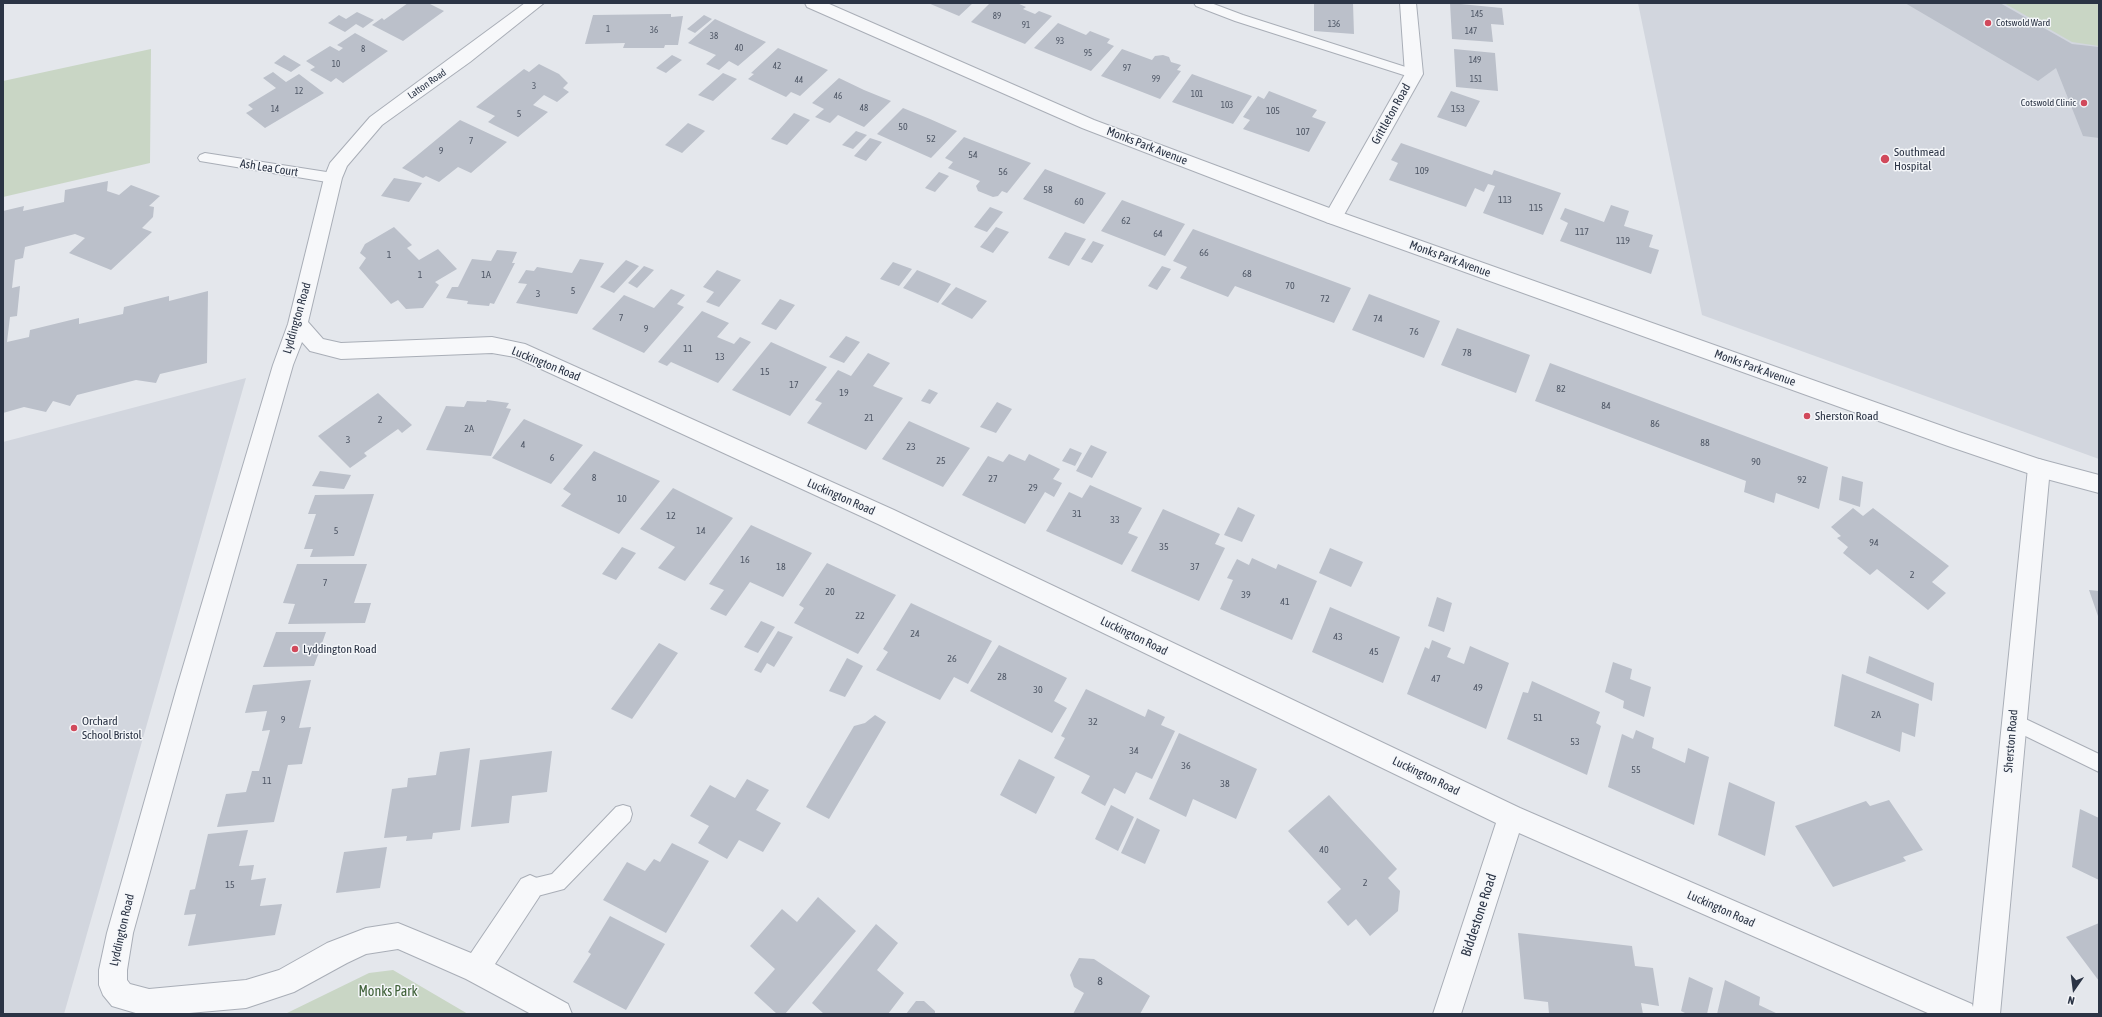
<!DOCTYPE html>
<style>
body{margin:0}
#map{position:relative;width:2102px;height:1017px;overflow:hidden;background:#e4e7ec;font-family:"Asap Condensed",sans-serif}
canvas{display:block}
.frame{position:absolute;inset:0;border:4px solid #2b3445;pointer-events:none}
.north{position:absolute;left:2054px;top:969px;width:40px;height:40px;-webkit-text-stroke:3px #f4f6f9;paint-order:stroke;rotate:194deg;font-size:11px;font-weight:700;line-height:16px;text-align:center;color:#2b3445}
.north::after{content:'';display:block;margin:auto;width:14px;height:18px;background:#2b3445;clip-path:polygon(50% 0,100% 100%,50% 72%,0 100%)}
</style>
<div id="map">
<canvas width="2102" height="1017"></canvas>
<div class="frame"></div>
<div class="north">N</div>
</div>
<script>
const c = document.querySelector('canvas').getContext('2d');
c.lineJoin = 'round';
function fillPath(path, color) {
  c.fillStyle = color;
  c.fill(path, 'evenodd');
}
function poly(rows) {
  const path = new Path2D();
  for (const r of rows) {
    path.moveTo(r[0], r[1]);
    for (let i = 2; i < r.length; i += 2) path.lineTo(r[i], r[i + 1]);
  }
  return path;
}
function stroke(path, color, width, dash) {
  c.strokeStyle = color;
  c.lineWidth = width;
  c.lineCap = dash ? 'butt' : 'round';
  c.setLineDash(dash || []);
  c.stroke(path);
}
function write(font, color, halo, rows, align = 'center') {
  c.font = font + ' "Asap Condensed",sans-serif';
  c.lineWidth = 3;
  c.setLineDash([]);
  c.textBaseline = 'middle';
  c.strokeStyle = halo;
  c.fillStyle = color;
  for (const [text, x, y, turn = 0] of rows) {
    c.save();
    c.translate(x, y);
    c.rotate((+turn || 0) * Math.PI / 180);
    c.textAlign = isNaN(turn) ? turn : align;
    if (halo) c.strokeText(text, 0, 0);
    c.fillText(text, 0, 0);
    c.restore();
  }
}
fillPath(poly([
 [1638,3,2099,3,2099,459,1702,315],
 [246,378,64,1014,3,1014,3,442]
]), '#d2d6de');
fillPath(poly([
 [2004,3,2099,3,2099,46,2072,42],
 [151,49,150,163,3,197,3,81],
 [393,970,468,1014,285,1014,369,973]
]), '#c9d6c5');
fillPath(poly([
 [408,3,428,3,444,11,403,41,372,25,382,18,384,20],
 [928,3,973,3,959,16],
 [990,3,1017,3,1026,7,1023,9,1035,14,1039,11,1052,16,1025,44,971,22],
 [1314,3,1353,3,1354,34,1314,31],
 [1450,3,1502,8,1504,25,1491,24,1493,42,1452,39],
 [1905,3,2000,3,2072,44,2099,47,2099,138,2083,136,2056,68,2038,81],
 [357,12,374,20,363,28,356,24,345,32,328,23,339,15,346,19],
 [671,14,671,17,683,16,678,45,665,45,664,48,623,48,625,43,585,44,593,15],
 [704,15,712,19,695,33,687,29],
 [715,19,739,30,766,42,738,66,729,61,719,70,706,64,716,55,688,43],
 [1058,23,1086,35,1090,31,1110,39,1107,43,1114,46,1091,71,1034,48],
 [355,33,388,51,343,83,336,78,331,82,310,70,315,67,306,61,330,46,339,51,343,48,337,45],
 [778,48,828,70,800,96,791,92,786,97,748,79,754,74,751,73],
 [1122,49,1152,60,1155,56,1163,55,1169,57,1171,62,1181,65,1177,70,1181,71,1160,99,1101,76],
 [1454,49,1495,53,1498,91,1456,87],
 [284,55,301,65,291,72,274,63],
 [672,55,682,60,666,73,656,68],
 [539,64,559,74,568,83,563,88,569,92,557,102,544,95,533,105,548,112,518,137,488,122,495,116,476,107,524,69,529,72],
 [273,72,286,82,299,74,324,93,265,128,246,113,253,109,248,105,276,88,263,78],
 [723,73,737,79,713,101,698,95],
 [1192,74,1252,96,1233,124,1172,102],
 [839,78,864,90,891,101,864,127,838,115,830,123,815,117,824,109,812,103],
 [1269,91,1317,110,1312,117,1326,122,1309,152,1243,129,1250,120,1243,117,1258,96,1264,99],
 [1451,91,1480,101,1466,127,1437,117],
 [903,108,930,119,957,131,931,158,877,134],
 [794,113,810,120,787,145,771,139],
 [460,120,507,142,471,173,458,167,439,182,426,176,423,178,402,168],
 [688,123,705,131,682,153,665,145],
 [856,131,867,135,853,149,842,145],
 [964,137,1000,151,1031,163,1007,193,1002,191,998,196,993,197,978,191,976,186,980,181,948,168,953,162,945,158],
 [870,138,882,142,866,161,854,156],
 [1401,143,1492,175,1494,170,1561,193,1543,235,1483,213,1495,186,1488,184,1484,192,1475,188,1466,207,1389,180,1398,163,1391,160],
 [1045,169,1106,193,1084,224,1023,199],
 [939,172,949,176,935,192,925,188],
 [394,178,422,183,409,202,381,196],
 [108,181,107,191,119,195,131,185,160,196,149,206,154,207,153,217,142,228,152,232,111,270,69,253,85,238,75,234,25,247,23,258,15,260,12,288,20,286,17,316,10,317,7,342,29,337,30,330,79,318,79,324,123,314,124,307,169,296,169,301,208,291,207,363,160,374,156,383,136,380,77,395,70,406,53,401,46,412,24,407,3,413,3,211,24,206,23,211,64,202,65,190],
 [1122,200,1185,224,1165,256,1101,231],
 [1611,205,1629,211,1624,226,1653,235,1649,247,1659,250,1651,274,1560,241,1568,223,1560,219,1565,208,1604,222],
 [990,207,1003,212,987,232,974,227],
 [394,227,412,245,407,248,419,260,438,249,457,269,435,282,439,285,423,308,406,309,398,300,391,304,359,268,366,258,360,253,365,244],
 [996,227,1009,232,993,253,980,247],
 [1193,229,1351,288,1334,323,1235,286,1228,297,1180,278,1187,267,1173,261],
 [1065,232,1086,239,1069,266,1048,258],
 [1093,241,1104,245,1092,263,1081,259],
 [497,250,517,252,512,263,515,263,494,304,490,303,489,306,467,304,468,301,446,298,452,287,458,287,472,259,491,261],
 [580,259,604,263,577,314,516,303,527,284,518,283,526,270,534,271,537,267,572,273],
 [626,260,639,266,614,293,600,287],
 [893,262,912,269,899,286,880,279],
 [644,266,654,270,637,288,628,283],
 [1162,266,1171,269,1157,290,1148,286],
 [717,270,741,280,719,307,706,302,714,292,703,287],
 [917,270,951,284,938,303,903,288],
 [956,287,987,301,972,319,941,304],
 [671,289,685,295,677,304,684,307,644,353,592,329,624,295,654,308],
 [1369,294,1440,321,1424,358,1352,330],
 [780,299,795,305,776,330,761,324],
 [702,311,729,323,717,337,734,344,740,337,751,342,718,383,671,362,667,366,658,362],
 [1457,328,1530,355,1516,393,1441,365],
 [846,336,860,342,844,363,829,357],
 [771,342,827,367,790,416,732,390],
 [868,353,890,363,873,386,903,398,866,450,807,423,822,403,815,400,838,370,851,376],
 [1550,363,1828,467,1819,509,1776,493,1774,503,1744,492,1746,481,1535,401],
 [929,389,938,393,930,404,921,401],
 [378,393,412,425,402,433,398,429,364,453,367,456,350,468,318,436],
 [487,400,509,403,506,408,511,409,491,456,426,450,446,406,464,407,467,401,486,402],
 [997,402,1012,409,996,433,980,427],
 [524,419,583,445,551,484,492,458],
 [909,421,970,448,943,487,882,459],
 [1091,445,1107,452,1092,478,1076,471],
 [1070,448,1082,453,1075,466,1062,461],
 [594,451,660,481,619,534,561,506,571,494,563,489],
 [1009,454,1025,461,1029,454,1060,469,1053,479,1062,483,1054,497,1045,492,1025,524,962,495,988,456,1003,462],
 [320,471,351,475,344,489,312,486],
 [1842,476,1863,482,1860,507,1839,500],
 [1090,485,1142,508,1128,533,1138,537,1122,565,1046,531,1069,492,1082,498],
 [673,488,733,518,685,581,658,568,675,547,640,529],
 [374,494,354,556,310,557,313,549,304,549,316,514,308,514,315,495],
 [1238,507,1255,515,1242,542,1224,535],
 [1853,508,1863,516,1873,508,1949,566,1932,582,1946,593,1928,610,1877,569,1870,575,1843,553,1848,547,1837,538,1841,536,1831,527],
 [1163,509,1220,534,1215,544,1225,548,1199,601,1131,571],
 [751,525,812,553,783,597,750,582,726,616,710,609,724,590,709,584],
 [622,547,636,553,616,580,602,574],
 [1330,548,1363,562,1351,587,1319,573],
 [1252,558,1276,569,1278,564,1317,581,1292,640,1220,609,1233,580,1227,578,1237,559,1249,565],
 [827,563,896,595,858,654,794,623,804,608,799,605],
 [297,564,367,564,354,603,371,603,365,623,288,624,295,604,283,603],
 [2089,590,2099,591,2099,619],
 [1437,597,1452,603,1444,632,1428,626],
 [911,603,992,641,968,684,954,677,940,700,876,670,888,652,883,649],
 [1330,607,1400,637,1383,683,1312,652],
 [761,621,775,627,758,653,744,647],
 [778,631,793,637,774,667,767,663,761,673,754,670],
 [276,632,326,632,314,666,263,667],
 [1432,640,1451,648,1447,657,1464,664,1470,646,1509,663,1486,729,1407,694,1425,647,1429,649],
 [659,643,678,653,632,719,611,709],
 [999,645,1067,678,1054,701,1067,708,1052,733,970,691],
 [1869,656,1934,683,1932,701,1866,673],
 [847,658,863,666,845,697,829,691],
 [1613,662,1632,669,1630,679,1651,687,1644,717,1623,708,1624,701,1605,692],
 [1842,674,1919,704,1915,737,1902,732,1900,752,1834,726],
 [311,680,299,728,311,727,302,764,288,765,274,822,217,827,226,794,246,792,252,771,259,771,270,730,262,731,267,711,245,713,253,685],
 [1532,681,1600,712,1596,723,1601,726,1587,775,1507,739,1523,692,1528,693],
 [1086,689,1145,717,1148,709,1165,717,1161,725,1175,731,1152,779,1136,772,1125,794,1114,788,1105,806,1081,793,1090,776,1054,758,1065,738,1061,736],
 [875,715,886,722,829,819,806,807,854,726,865,723],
 [1636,730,1654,738,1652,748,1685,763,1688,748,1709,757,1694,825,1608,787,1622,734,1633,739],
 [1179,733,1257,769,1236,819,1193,799,1186,817,1149,799],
 [470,748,460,830,433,833,432,839,406,841,407,836,384,838,392,789,407,787,408,778,436,775,440,752],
 [552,751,547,792,512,796,509,823,471,827,480,760],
 [1019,759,1055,777,1036,814,1000,795],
 [747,779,769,790,756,810,781,823,763,852,739,840,727,859,698,843,709,826,690,816,710,785,735,798],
 [1729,782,1775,802,1765,856,1718,835],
 [1329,795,1397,869,1388,878,1400,891,1398,911,1370,936,1356,919,1348,926,1327,902,1341,889,1288,831],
 [1889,800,1923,850,1903,857,1906,861,1833,887,1795,826,1866,801,1870,806],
 [1111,805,1134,817,1118,851,1095,839],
 [2080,809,2099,818,2099,880,2072,867],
 [1137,818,1160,830,1145,864,1121,853],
 [248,830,239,866,254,865,251,880,266,878,260,906,282,904,275,935,188,946,196,914,184,915,190,890,195,889,208,834],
 [672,843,709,861,666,933,603,900,627,862,645,871,654,859,660,862],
 [387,847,380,888,336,893,344,852],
 [818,897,856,931,785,1014,777,1014,754,993,775,969,750,946,782,909,797,922],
 [610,916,665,944,626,1010,573,982,591,954,588,952],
 [2099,923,2099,981,2066,937],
 [876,924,898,943,877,970,904,993,888,1014,824,1014,812,1003],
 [1518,933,1632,946,1635,966,1653,968,1659,1006,1641,1003,1643,1014,1549,1014,1548,1002,1524,999],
 [1079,958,1094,959,1150,996,1140,1014,1073,1014,1084,993,1074,987,1070,975],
 [1689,977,1713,988,1707,1014,1687,1014,1681,1011],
 [1725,980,1760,997,1759,1005,1778,1014,1717,1014],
 [916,1001,924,1001,935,1011,935,1014,906,1014]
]), '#bbc0ca');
const service = poly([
 [1194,3,1211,3,1243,15,1418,71,1420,74,1418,77,1410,77,1235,21,1196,6,1194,3],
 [205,153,333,173,338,175,340,178,338,181,333,183,200,161,198,158,200,155,205,153],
 [2013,713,2099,754,2099,772,2007,727,2004,721,2007,715,2013,713],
 [623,805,630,807,632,814,630,821,564,889,530,898,523,895,520,888,523,881,552,874,616,807,623,805]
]);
const minor = poly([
 [525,3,544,3,470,62,382,125,347,166,342,178,308,322,323,339,341,343,492,337,525,344,894,510,1520,808,1972,1004,1973,1007,2028,468,2031,462,2039,459,2047,462,2050,468,2000,1014,1930,1014,1519,833,1461,1014,1433,1014,1496,823,878,524,515,357,492,353,341,359,310,351,302,342,293,365,201,687,133,933,127,970,127,980,130,984,149,989,246,980,279,970,327,943,366,928,398,923,471,953,521,879,530,875,539,879,543,888,539,897,495,964,568,1004,572,1014,531,1014,466,979,398,949,366,954,347,963,294,992,246,1008,178,1014,139,1014,112,1006,103,995,99,985,99,970,107,933,177,687,273,365,288,324,324,178,330,163,370,117,525,3],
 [1400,3,1416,3,1423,74,1340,222,1333,224,1326,222,1324,217,1405,74,1400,3]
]);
const tertiary = poly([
 [805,3,827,3,1094,120,1340,212,1959,432,2039,459,2099,475,2099,493,2039,477,1948,446,1326,222,1082,128,807,7,805,3]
]);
stroke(service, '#a9aeb7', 2);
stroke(minor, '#a9aeb7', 2);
stroke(tertiary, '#a9aeb7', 2);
fillPath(service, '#f7f8fa');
fillPath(minor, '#f7f8fa');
fillPath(tertiary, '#f7f8fa');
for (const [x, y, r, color] of [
 [1988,23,4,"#d1495b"],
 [2084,103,4,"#d1495b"],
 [1885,159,5,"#d1495b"],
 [1807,416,4,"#d1495b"],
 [295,649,4,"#d1495b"],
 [74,728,4,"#d1495b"]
]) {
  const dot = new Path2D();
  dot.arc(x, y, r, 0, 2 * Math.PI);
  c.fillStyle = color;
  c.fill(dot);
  stroke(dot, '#f4f6f9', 1.5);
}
write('9px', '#4f5766', null, [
 ["145",1477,14],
 ["89",997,16],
 ["136",1334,24],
 ["91",1026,25],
 ["1",608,29],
 ["36",654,30],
 ["147",1471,31],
 ["38",714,36],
 ["93",1060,41],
 ["40",739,48],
 ["8",363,49],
 ["95",1088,53],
 ["149",1475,60],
 ["10",336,64],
 ["42",777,66],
 ["97",1127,68],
 ["99",1156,79],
 ["151",1476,79],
 ["44",799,80],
 ["3",534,86],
 ["12",299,91],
 ["101",1197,94],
 ["46",838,96],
 ["103",1227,105],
 ["48",864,108],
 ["14",275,109]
]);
write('10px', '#2b3445', '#f4f6f9', [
 ["Cotswold Ward",1996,23],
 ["Cotswold Clinic",2076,103,"right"]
], 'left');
write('10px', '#2b3445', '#f4f6f9', [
 ["Latton Road",427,84,-35]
]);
write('10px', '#4f5766', null, [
 ["153",1458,109],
 ["105",1273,111],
 ["5",519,114],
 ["50",903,127],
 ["107",1303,132],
 ["52",931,139],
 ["7",471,141],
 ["9",441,151],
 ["54",973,155],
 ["109",1422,171],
 ["56",1003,172],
 ["58",1048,190],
 ["113",1505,200],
 ["60",1079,202],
 ["115",1536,208],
 ["62",1126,221],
 ["117",1582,232],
 ["64",1158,234],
 ["119",1623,241],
 ["66",1204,253],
 ["1",389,255],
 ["68",1247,274],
 ["1",420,275],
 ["1A",486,275],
 ["70",1290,286],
 ["5",573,291],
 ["3",538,294],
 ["72",1325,299],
 ["7",621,318],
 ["74",1378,319],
 ["9",646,329],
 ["76",1414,332],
 ["11",688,349],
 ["78",1467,353],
 ["13",720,357],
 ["15",765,372],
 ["17",794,385],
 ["82",1561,389],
 ["19",844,393],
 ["84",1606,406],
 ["21",869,418],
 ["2",380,420],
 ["86",1655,424],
 ["2A",469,429],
 ["3",348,440],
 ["88",1705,443],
 ["4",523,445],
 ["23",911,447],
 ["6",552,458],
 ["25",941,461],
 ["90",1756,462],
 ["8",594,478],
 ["27",993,479],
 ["92",1802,480],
 ["29",1033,488],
 ["10",622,499],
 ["31",1077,514],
 ["12",671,516],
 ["33",1115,520],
 ["5",336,531],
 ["14",701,531],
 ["94",1874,543],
 ["35",1164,547],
 ["16",745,560],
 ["18",781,567],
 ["37",1195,567],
 ["2",1912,575],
 ["7",325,583],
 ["20",830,592],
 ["39",1246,595],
 ["41",1285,602],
 ["22",860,616],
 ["24",915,634],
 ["43",1338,637],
 ["45",1374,652],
 ["26",952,659],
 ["28",1002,677],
 ["47",1436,679],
 ["49",1478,688],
 ["30",1038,690],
 ["2A",1876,715],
 ["51",1538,718],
 ["9",283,720],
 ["32",1093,722],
 ["53",1575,742],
 ["34",1134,751],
 ["36",1186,766],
 ["55",1636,770],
 ["11",267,781],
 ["38",1225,784],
 ["40",1324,850],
 ["2",1365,883],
 ["15",230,885]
]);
write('12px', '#2b3445', '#f4f6f9', [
 ["Grittleton Road",1391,114,-61],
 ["Monks Park Avenue",1147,146,21],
 ["Ash Lea Court",269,168,9],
 ["Monks Park Avenue",1450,259,20],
 ["Lyddington Road",297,318,-74],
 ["Luckington Road",546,364,22],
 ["Monks Park Avenue",1755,368,20],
 ["Luckington Road",841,497,24],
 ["Luckington Road",1134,636,26],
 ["Sherston Road",2011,741,-85],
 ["Luckington Road",1426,776,26],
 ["Luckington Road",1721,909,24],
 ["Lyddington Road",122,930,-77]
]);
write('12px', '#2b3445', '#f4f6f9', [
 ["Southmead",1894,152],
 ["Hospital",1894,166],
 ["Sherston Road",1815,416],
 ["Lyddington Road",303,649],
 ["Orchard",82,721],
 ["School Bristol",82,735]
], 'left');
write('12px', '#4f5766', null, [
 ["8",1100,981]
]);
write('14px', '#2b3445', '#f4f6f9', [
 ["Biddestone Road",1479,915,-72]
]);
write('14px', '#3f6138', '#f4f6f9', [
 ["Monks Park",388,992]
]);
</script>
